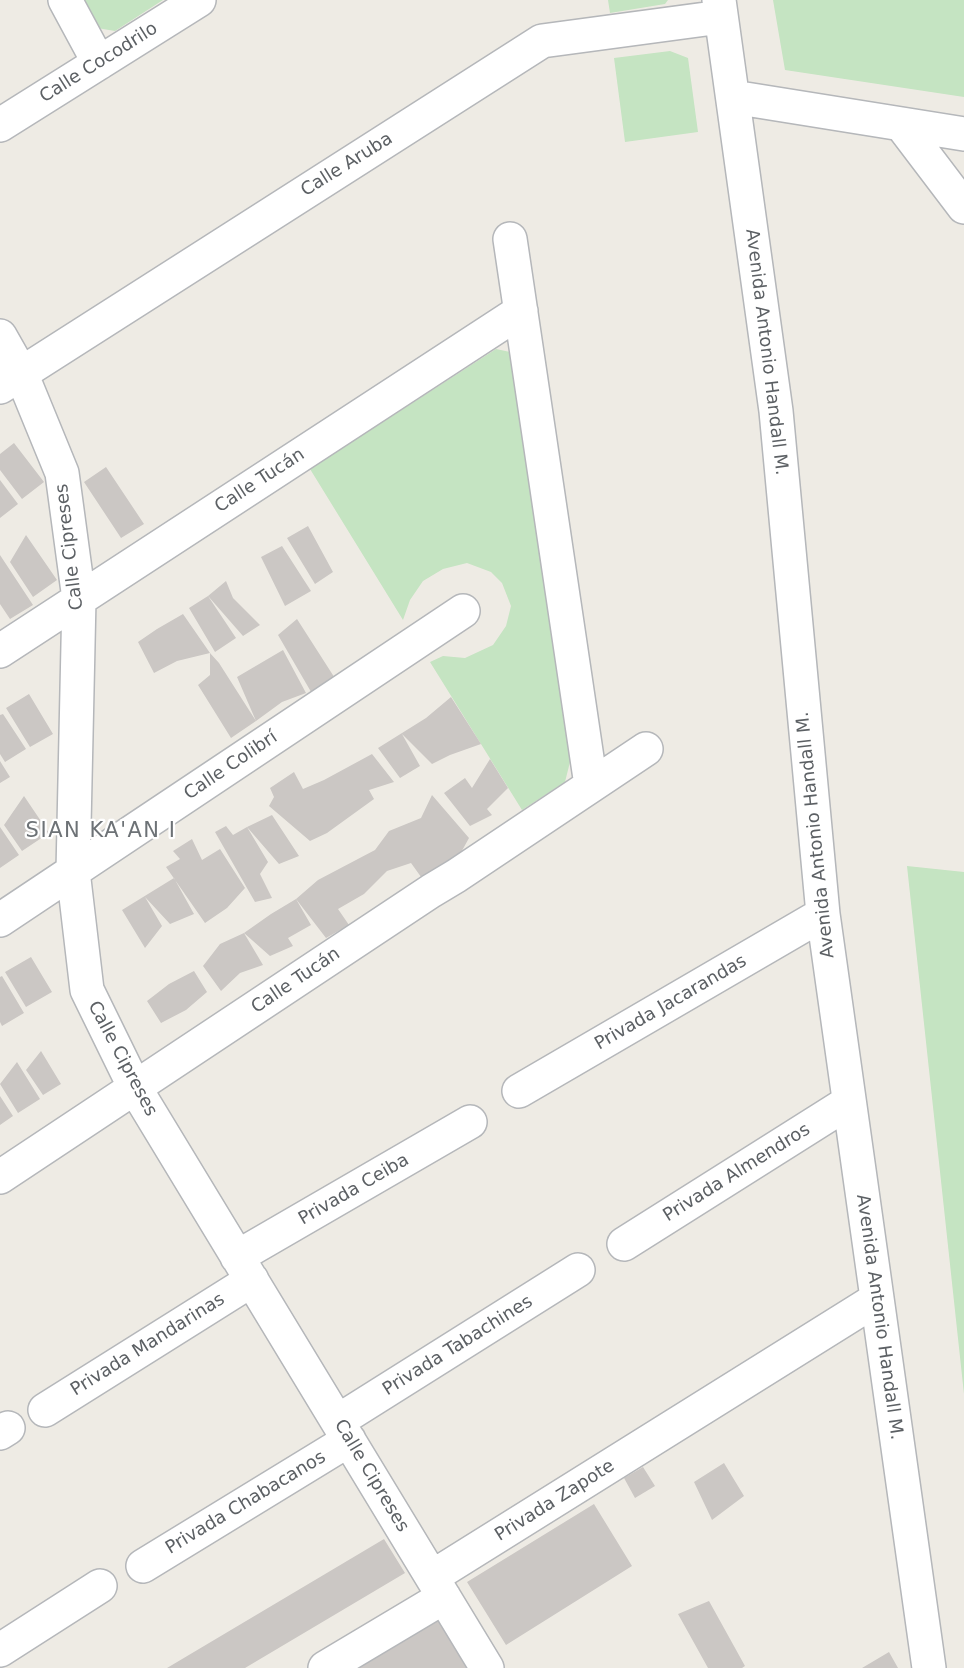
<!DOCTYPE html>
<meta charset="utf-8">
<style>
body{margin:0}
canvas{display:block;background:#eeebe4}
</style>
<canvas width="964" height="1668"></canvas>
<script>
const c = document.querySelector('canvas').getContext('2d');
c.lineJoin = 'round';
function fillPath(path, color) {
  c.fillStyle = color;
  c.fill(path, 'evenodd');
}
function poly(rows) {
  const path = new Path2D();
  for (const r of rows) {
    path.moveTo(r[0], r[1]);
    for (let i = 2; i < r.length; i += 2) path.lineTo(r[i], r[i + 1]);
  }
  return path;
}
function stroke(path, color, width, dash) {
  c.strokeStyle = color;
  c.lineWidth = width;
  c.lineCap = dash ? 'butt' : 'round';
  c.setLineDash(dash || []);
  c.stroke(path);
}
function write(font, color, halo, rows, align = 'center') {
  c.font = font + ' "DejaVu Sans",sans-serif';
  c.lineWidth = 4.5;
  c.setLineDash([]);
  c.textBaseline = 'middle';
  c.strokeStyle = halo;
  c.fillStyle = color;
  for (const [text, x, y, turn = 0] of rows) {
    c.save();
    c.translate(x, y);
    c.rotate((+turn || 0) * Math.PI / 180);
    c.textAlign = isNaN(turn) ? turn : align;
    if (halo) c.strokeText(text, 0, 0);
    c.fillText(text, 0, 0);
    c.restore();
  }
}
fillPath(poly([
 [83,0,163,0,115,31,97,28],
 [608,0,668,0,665,4,610,13],
 [773,0,964,0,964,97,785,70],
 [670,51,688,58,698,132,625,142,614,58],
 [496,349,510,352,570,762,565,782,522,810,430,662,443,656,465,658,493,645,506,626,511,606,502,583,491,572,467,563,443,569,423,581,410,600,403,620,310,469],
 [907,866,964,872,964,1394]
]), '#c5e4c2');
fillPath(poly([
 [14,443,44,482,22,499,0,470,0,454],
 [106,467,144,524,121,538,84,482],
 [0,480,18,504,0,518],
 [308,526,333,572,315,584,287,538],
 [26,535,57,580,33,597,10,562],
 [282,546,311,591,285,606,261,557],
 [0,555,33,605,10,619,0,604],
 [226,581,233,598,260,625,243,636,208,596,236,638,215,652,189,608,208,596],
 [183,614,210,653,177,661,154,673,138,642,157,629],
 [297,619,338,683,314,697,278,635],
 [283,650,306,693,282,702,256,721,237,677],
 [210,653,219,663,256,721,231,738,198,685,210,675],
 [29,694,53,734,30,747,6,708],
 [451,697,481,744,450,755,432,764,402,734,420,766,400,778,378,748,426,718],
 [3,714,26,749,5,762,0,754,0,715],
 [372,754,394,782,369,790,374,799,327,833,310,841,269,806,274,797,270,788,294,772,303,789,324,780],
 [490,759,508,788,487,809,492,815,470,826,444,793,465,778,472,788],
 [0,761,10,777,0,783],
 [432,795,469,838,453,867,429,888,411,863,387,871,364,894,338,909,349,925,326,938,296,899,318,880,375,850,389,831,421,818],
 [24,796,49,833,22,851,4,825],
 [272,815,299,856,279,864,247,827,268,862,260,874,272,898,255,902,215,832,226,826,233,835,247,827],
 [0,827,19,855,0,868],
 [192,839,202,860,220,849,245,888,227,908,205,923,166,867,180,859,173,851],
 [174,878,194,914,170,924,145,897,162,926,145,948,122,910],
 [296,899,311,925,288,938,293,946,270,956,244,933,271,914],
 [244,933,263,965,240,973,221,991,203,966,220,944],
 [31,957,52,992,26,1007,5,972],
 [194,971,207,992,186,1010,161,1023,147,1001,169,984],
 [2,976,24,1013,2,1026,0,1022,0,977],
 [41,1051,61,1084,43,1095,26,1070],
 [17,1062,40,1099,18,1113,0,1084],
 [0,1096,13,1116,0,1125],
 [724,1463,744,1496,712,1520,694,1482],
 [643,1467,655,1486,635,1498,624,1478],
 [594,1504,632,1566,506,1645,467,1582],
 [384,1539,405,1573,245,1668,167,1668],
 [709,1601,745,1666,742,1668,708,1668,678,1614],
 [438,1618,469,1668,357,1668],
 [889,1652,898,1668,862,1668]
]), '#cbc7c4');
const minor = poly([
 [65,0,99,63],
 [719,0,776,411,823,914,929,1668],
 [733,97,964,134],
 [901,124,964,207],
 [0,125,199,0],
 [510,239,591,785],
 [0,336,21,373,62,473,79,599,73,871,87,990,135,1088,487,1668],
 [0,387,542,41,721,17],
 [0,651,521,311],
 [0,920,463,611],
 [519,1091,823,914],
 [0,1177,431,891,456,876,646,749],
 [624,1244,849,1102],
 [237,1257,470,1122],
 [45,1410,252,1280],
 [338,1421,578,1270],
 [0,1433,8,1428],
 [143,1566,349,1440],
 [432,1577,877,1299],
 [0,1650,100,1586],
 [325,1668,444,1597]
]);
stroke(minor, '#b5b7ba', 36);
stroke(minor, '#fff', 33);
write('18px', '#5c6064', '#fff', [
 ["Calle Cocodrilo",99,63,-32],
 ["Calle Aruba",347,165,-32],
 ["Avenida Antonio Handall M.",766,352,83],
 ["Calle Tucán",260,481,-33],
 ["Calle Cipreses",70,547,-97],
 ["Calle Colibrí",231,766,-34],
 ["Avenida Antonio Handall M.",816,835,-96],
 ["Calle Tucán",296,981,-34],
 ["Privada Jacarandas",671,1003,-30],
 ["Calle Cipreses",122,1059,62],
 ["Privada Almendros",737,1173,-32],
 ["Privada Ceiba",354,1190,-30],
 ["Avenida Antonio Handall M.",879,1317,82],
 ["Privada Mandarinas",148,1345,-32],
 ["Privada Tabachines",458,1346,-32],
 ["Calle Cipreses",371,1476,59],
 ["Privada Zapote",555,1501,-32],
 ["Privada Chabacanos",246,1503,-31]
]);
c.letterSpacing = '1.5px';
write('21px', '#6d7276', '#fff', [
 ["SIAN KA'AN I",101,832]
]);
c.letterSpacing = '0px';
</script>
